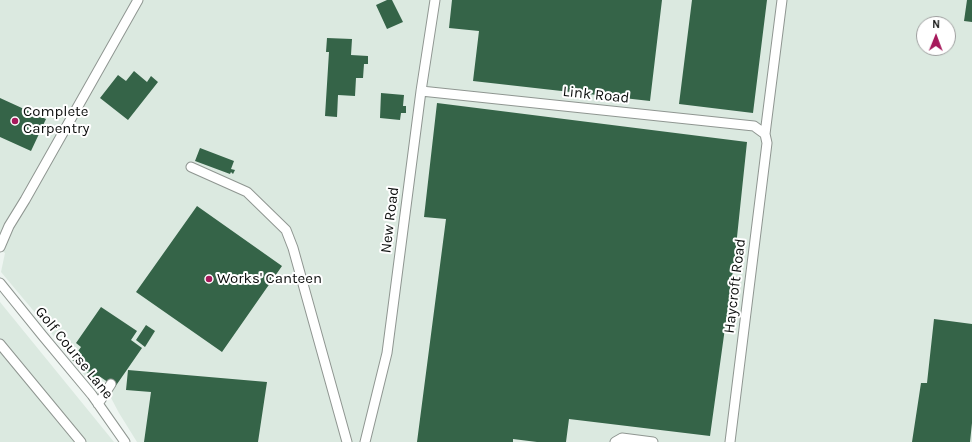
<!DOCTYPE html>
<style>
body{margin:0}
#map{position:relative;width:972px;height:442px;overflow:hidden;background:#eef5f1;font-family:Karla,sans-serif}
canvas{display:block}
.north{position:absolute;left:916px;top:16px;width:40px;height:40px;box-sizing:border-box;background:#fff;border:1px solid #9e9f9f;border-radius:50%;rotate:1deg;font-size:11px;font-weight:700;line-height:16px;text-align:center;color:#0d0f0e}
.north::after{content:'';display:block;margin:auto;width:14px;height:18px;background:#a6195b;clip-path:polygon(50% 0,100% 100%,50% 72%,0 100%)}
</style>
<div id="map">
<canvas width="972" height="442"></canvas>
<div class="north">N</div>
</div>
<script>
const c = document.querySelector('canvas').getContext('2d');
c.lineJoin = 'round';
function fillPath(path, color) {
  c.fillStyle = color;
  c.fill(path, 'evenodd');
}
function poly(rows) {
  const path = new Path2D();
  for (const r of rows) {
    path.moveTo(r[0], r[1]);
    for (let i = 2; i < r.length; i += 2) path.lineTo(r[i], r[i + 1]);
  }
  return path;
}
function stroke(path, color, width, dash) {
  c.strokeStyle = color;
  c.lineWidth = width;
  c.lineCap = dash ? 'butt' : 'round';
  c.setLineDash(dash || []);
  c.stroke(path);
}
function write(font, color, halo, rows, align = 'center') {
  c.font = font + ' Karla,sans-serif';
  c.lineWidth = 4;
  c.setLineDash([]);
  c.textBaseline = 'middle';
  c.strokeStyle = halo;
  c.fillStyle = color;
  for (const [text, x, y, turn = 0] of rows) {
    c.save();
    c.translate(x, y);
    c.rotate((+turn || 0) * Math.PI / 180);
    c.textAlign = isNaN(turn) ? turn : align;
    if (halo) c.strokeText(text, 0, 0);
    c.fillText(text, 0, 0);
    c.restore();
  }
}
fillPath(poly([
 [0,0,972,0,972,442,137,442,119,413,110,396,114,388,104,382,100,385,93,386,37,315,1,272,5,253,0,250],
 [924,24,948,24,948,48,924,48],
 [0,302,114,442,0,442]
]), '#dbe9e0');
fillPath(poly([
 [387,0,392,0,403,22,387,29,376,5],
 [452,0,662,0,650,101,473,81,479,31,449,28],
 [692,0,767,0,753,113,679,104],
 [967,0,972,0,972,22,964,21],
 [327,38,352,39,351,55,368,56,368,64,364,64,363,78,356,78,355,96,338,95,337,117,325,116,329,52,326,52],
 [134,71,147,82,151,76,158,82,128,120,100,98,118,75,126,81],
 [381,93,404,95,403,106,406,106,406,113,401,113,400,120,380,118],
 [0,98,46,119,31,151,0,137],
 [437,103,747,142,735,256,710,436,569,419,566,442,537,442,513,439,513,442,417,442,446,219,424,217],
 [200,148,234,161,231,169,235,170,233,174,231,172,230,174,195,161],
 [197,206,282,266,222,352,136,292],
 [101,307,137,331,131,340,142,348,115,387,99,376,96,379,87,373,89,371,72,360,81,347,76,343],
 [934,319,972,324,972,423,970,442,912,442,921,383,927,383],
 [146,325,155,331,145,347,136,340],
 [128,370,267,382,258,442,144,442,151,392,126,390]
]), '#356448');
const service = poly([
 [421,91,754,126,765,134],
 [191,167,247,192,286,230,293,248,347,442],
 [0,247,9,226,25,200,138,0],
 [0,283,42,335,92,395,125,442],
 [0,344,81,442],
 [98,404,111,384],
 [365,442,387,353,421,91,435,0],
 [615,442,622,438,653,442],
 [730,442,767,143,765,134,782,0]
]);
stroke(service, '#8f9691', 11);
stroke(service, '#fff', 9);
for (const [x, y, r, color] of [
 [15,121,4,"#a6195b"],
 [209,279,4,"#a6195b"]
]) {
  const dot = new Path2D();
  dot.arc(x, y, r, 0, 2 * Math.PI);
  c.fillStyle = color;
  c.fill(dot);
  stroke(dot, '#fff', 1.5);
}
write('15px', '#0d0f0e', '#fff', [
 ["Link Road",596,95,6],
 ["New Road",390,220,-83],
 ["Haycroft Road",735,286,-83],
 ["Golf Course Lane",74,353,51]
]);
write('15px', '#0d0f0e', '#fff', [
 ["Complete",23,112],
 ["Carpentry",23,129],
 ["Works' Canteen",217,279]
], 'left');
</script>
